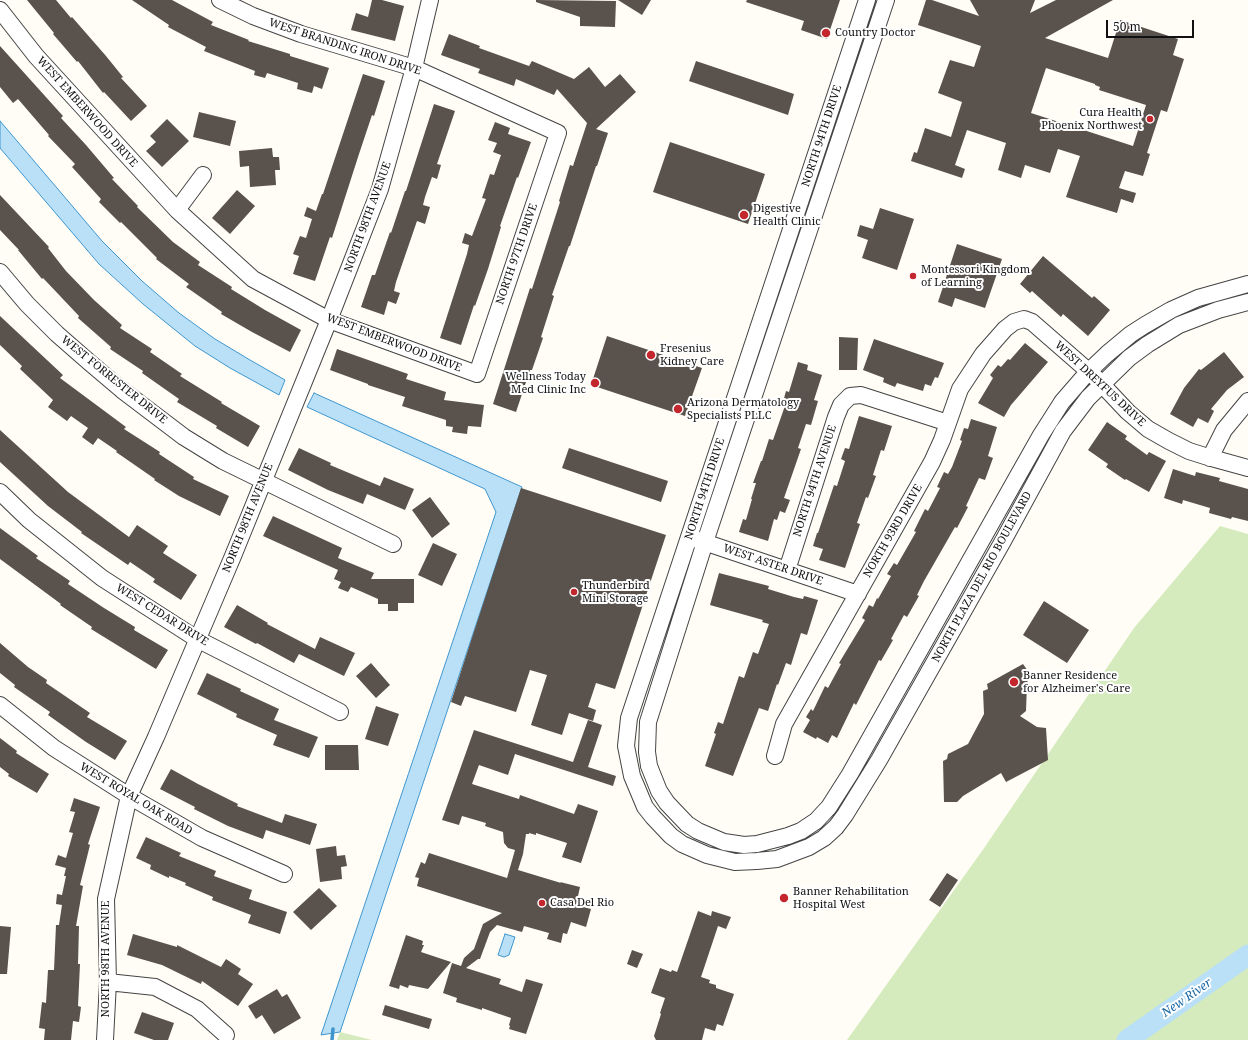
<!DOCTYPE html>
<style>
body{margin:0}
#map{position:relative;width:1248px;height:1040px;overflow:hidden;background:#fffdf5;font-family:"Noto Serif",serif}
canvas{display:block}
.scale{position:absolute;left:1106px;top:20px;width:88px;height:18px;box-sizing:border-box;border:2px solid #111;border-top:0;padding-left:5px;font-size:12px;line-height:14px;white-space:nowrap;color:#111;-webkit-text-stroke:3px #fff;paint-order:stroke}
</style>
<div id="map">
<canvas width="1248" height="1040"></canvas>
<div class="scale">50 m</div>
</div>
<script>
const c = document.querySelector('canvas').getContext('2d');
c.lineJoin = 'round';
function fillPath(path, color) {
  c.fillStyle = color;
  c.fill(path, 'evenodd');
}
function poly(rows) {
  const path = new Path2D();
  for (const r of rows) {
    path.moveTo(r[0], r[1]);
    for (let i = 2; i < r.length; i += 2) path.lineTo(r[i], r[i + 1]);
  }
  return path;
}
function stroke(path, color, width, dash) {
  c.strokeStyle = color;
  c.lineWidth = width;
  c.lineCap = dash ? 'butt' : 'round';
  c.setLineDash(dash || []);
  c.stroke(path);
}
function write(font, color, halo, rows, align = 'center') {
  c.font = font + ' "Noto Serif",serif';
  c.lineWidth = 4;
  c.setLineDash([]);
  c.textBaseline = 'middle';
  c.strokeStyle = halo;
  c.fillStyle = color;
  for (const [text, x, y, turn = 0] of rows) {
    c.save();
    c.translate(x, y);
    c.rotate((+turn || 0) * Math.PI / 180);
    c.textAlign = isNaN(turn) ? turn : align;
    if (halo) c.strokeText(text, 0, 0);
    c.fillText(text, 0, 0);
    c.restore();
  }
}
fillPath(poly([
 [1220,526,1248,534,1248,1040,847,1040,982,851,1134,628],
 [340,1032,372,1040,337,1040]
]), '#d5ebbd');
const water = poly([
 [0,121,102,241,142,281,179,313,215,339,250,360,285,380,279,395,230,368,195,346,143,304,99,264,0,148,0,121],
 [314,393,522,487,340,1032,321,1035,496,512,485,489,307,407,314,393],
 [505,934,515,937,509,955,504,957,498,955,505,934]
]);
fillPath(water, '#b9e0f7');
stroke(water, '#3f96cf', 1);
stroke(poly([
 [332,1040,333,1029]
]), '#3f96cf', 3.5);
stroke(poly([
 [1127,1040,1248,955]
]), '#b9e0f7', 21);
fillPath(poly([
 [27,0,56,0,71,18,72,17,106,56,123,77,121,78,147,106,131,121,104,92,103,93,78,61,77,62,53,34,54,33],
 [132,0,172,0,213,22,211,25,249,40,248,41,290,54,290,56,329,68,322,89,314,86,312,93,297,89,298,83,267,73,265,78,254,75,255,71,204,51,206,47,168,27,169,25],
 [372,0,382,0,404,6,395,41,351,30,356,13,368,17],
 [536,0,616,1,615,27,580,26,580,17,536,2],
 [618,0,651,0,642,15],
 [747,0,840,0,827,39,801,30,804,21,746,2],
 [926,0,932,0,979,16,970,0,1035,0,1030,13,1056,0,1113,0,1045,38,1108,58,1120,20,1178,39,1173,55,1184,59,1167,112,1161,110,1147,153,1150,154,1143,176,1125,171,1119,188,1136,193,1133,203,1121,199,1117,213,1066,197,1080,156,1058,149,1050,173,1025,165,1021,178,998,170,1006,143,967,130,955,165,965,169,962,178,911,161,914,152,917,153,925,128,951,137,962,102,938,93,950,60,974,67,981,46,918,25],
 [1046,68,1095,84,1095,85,1100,87,1099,90,1146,105,1133,146,1031,113],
 [449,34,480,46,479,48,529,66,532,61,574,79,589,67,605,87,620,74,636,92,596,129,608,133,597,166,596,166,570,246,569,246,552,295,554,296,541,337,543,338,532,370,530,370,516,412,493,404,530,288,532,289,560,202,559,201,570,165,573,166,587,123,557,89,554,95,516,79,514,86,478,73,480,69,441,55],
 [0,46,63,116,61,118,86,145,114,178,112,179,138,206,137,207,173,242,200,262,198,265,232,287,231,289,265,310,301,330,290,352,252,332,221,314,222,312,186,287,189,284,156,259,157,258,121,222,120,223,99,202,101,199,72,167,75,164,48,136,49,135,18,99,13,103,0,87],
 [696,61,794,94,788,115,689,81],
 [363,74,385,81,374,116,372,115,359,154,332,238,330,237,315,281,293,274,299,256,293,254,300,236,306,238,312,219,304,216,307,207,316,211,322,194,323,194],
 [434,104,455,111,437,164,441,165,437,179,432,177,425,197,423,205,430,207,425,224,417,221,396,282,394,291,400,293,396,304,388,301,384,315,361,307,372,275,375,275,390,232,391,233,405,191,406,191],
 [199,112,236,121,230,146,193,137],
 [167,119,189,141,162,167,146,151,156,142,150,136],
 [495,122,510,128,508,134,531,142,518,178,517,177,500,226,501,227,488,269,475,306,474,305,461,345,440,338,467,254,469,245,462,243,465,233,472,236,486,199,482,198,490,174,494,175,501,155,493,152,497,143,488,140],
 [670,142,765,174,748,224,653,192],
 [272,148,273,157,279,157,280,170,275,170,276,185,250,187,249,166,240,167,239,151],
 [237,190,255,206,230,234,212,218],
 [0,195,49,247,48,248,66,271,94,300,122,325,120,328,152,349,150,352,182,374,180,376,222,402,221,403,260,426,248,447,216,428,217,426,177,402,179,399,142,373,143,371,110,349,111,347,78,318,79,316,43,278,42,279,18,250,19,250,0,230],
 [880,208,914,219,897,270,862,258,868,240,857,236,860,225,873,229],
 [957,244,1002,259,985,308,955,298,952,307,938,302],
 [1043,256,1092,298,1094,296,1110,310,1088,336,1063,314,1061,317,1032,291,1030,293,1020,284],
 [0,316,63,375,60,378,126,427,124,429,160,452,159,454,194,477,193,479,229,496,220,516,179,496,154,480,155,479,116,452,117,451,98,438,93,445,82,437,88,428,71,416,67,421,48,407,53,400,20,369,22,366,0,345],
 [607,336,702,368,685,416,591,385],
 [839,337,858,338,857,370,839,370],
 [874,339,944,363,938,378,935,377,931,386,925,384,923,391,897,383,895,387,883,382,884,378,863,370],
 [1025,343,1048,362,1011,405,1004,417,978,403,993,378,990,375,998,365,1001,367,1008,359,1010,360],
 [337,349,408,374,406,379,446,392,444,400,484,405,481,427,468,426,467,434,452,432,453,427,446,426,446,420,402,406,405,397,368,385,368,384,330,370],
 [1224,352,1244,377,1227,390,1211,409,1214,411,1208,423,1198,418,1193,427,1170,414,1184,388,1199,369,1201,370],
 [798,362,808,365,807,370,822,375,814,400,818,401,811,425,806,424,798,448,801,449,784,498,790,500,785,513,780,511,777,520,774,519,768,541,739,532,743,519,746,520,752,499,751,499,756,483,753,483,761,461,762,461,769,439,773,440,786,403,783,402,786,391,789,392],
 [859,416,892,426,884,451,881,450,873,475,876,476,868,498,866,497,857,523,860,524,845,568,819,560,823,549,813,546,817,533,818,533,834,485,837,486,845,461,841,459,845,448,849,449],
 [971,419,997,427,988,456,993,458,985,480,979,478,966,506,968,507,957,528,955,527,924,581,917,595,919,596,907,617,904,615,891,639,893,640,881,661,879,660,856,705,854,703,837,738,832,735,828,743,817,737,816,739,803,732,810,720,806,717,811,709,813,711,825,686,828,688,841,664,839,663,865,620,862,618,869,605,873,607,877,598,878,599,891,576,887,574,894,563,897,565,916,532,914,531,925,509,928,511,940,488,937,487,944,472,948,474,952,467,962,441,960,440,964,428,968,429],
 [1107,422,1127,436,1125,439,1147,455,1149,452,1166,461,1149,492,1126,479,1125,480,1106,467,1108,464,1088,450],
 [0,430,68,492,129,537,137,525,168,546,163,553,197,575,181,600,153,582,155,579,130,562,128,565,81,533,82,532,48,506,0,462],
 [299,448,331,463,330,465,380,486,384,477,414,489,405,510,367,494,363,504,328,490,288,470],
 [569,448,668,481,661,502,562,468],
 [1173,469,1195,476,1196,472,1220,478,1219,481,1248,489,1248,521,1232,517,1231,519,1209,513,1210,508,1183,500,1182,504,1164,498],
 [521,488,666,535,615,689,596,683,588,707,596,710,593,721,569,713,562,735,531,725,547,675,530,670,516,712,465,696,461,706,451,702],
 [430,497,450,524,432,538,412,510],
 [273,516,342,548,338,558,374,573,371,579,414,579,414,603,398,603,398,611,388,611,388,604,378,604,378,599,351,587,348,592,338,588,341,582,334,579,338,570,263,536],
 [0,528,38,556,36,558,70,581,68,584,104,608,135,627,134,630,168,650,156,669,91,629,92,627,60,605,61,604,0,559],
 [433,543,457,554,442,586,418,575],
 [719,573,769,586,768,589,794,597,803,599,804,596,818,600,807,635,801,633,791,665,786,663,778,685,777,684,768,711,759,708,733,776,705,766,716,734,714,733,718,722,723,724,739,676,744,678,753,652,758,654,769,624,762,622,763,620,710,605],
 [1044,601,1089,630,1067,663,1023,635],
 [237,605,268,623,267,624,315,649,320,637,355,653,344,676,299,654,294,663,257,643,256,644,224,627],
 [0,643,28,667,47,680,46,683,90,713,87,717,127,741,115,760,86,742,48,715,50,712,14,687,15,685,0,673],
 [371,663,390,685,376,698,356,676],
 [1023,664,1030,674,1027,683,1026,711,1020,716,1037,727,1046,728,1048,760,1006,782,1001,773,963,796,957,802,944,802,943,761,947,759,948,754,968,744,984,714,983,691,988,689,987,684],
 [207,673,241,689,240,691,279,709,274,720,318,737,309,758,273,745,277,735,236,717,237,714,197,694],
 [376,706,399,714,388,746,365,739],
 [588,720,602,725,588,767,616,776,613,786,515,754,508,775,479,765,472,784,519,799,520,795,574,814,578,804,598,811,581,863,562,857,567,843,536,833,536,835,529,833,529,834,526,834,523,854,518,870,561,883,560,882,580,887,576,905,591,909,586,927,571,922,567,934,563,933,561,943,547,939,549,933,524,926,522,932,497,925,490,932,480,959,478,959,466,968,501,979,499,984,522,992,526,979,543,984,526,1034,509,1029,510,1026,509,1025,511,1018,482,1008,482,1010,456,1002,457,998,443,993,452,963,461,966,464,958,474,949,483,924,502,913,417,886,419,878,415,877,421,862,425,864,429,853,507,878,515,850,508,848,504,843,503,832,485,826,486,823,462,816,459,825,442,820,474,730,573,762],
 [0,738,17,751,16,753,49,774,37,793,8,776,9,774,0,767],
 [325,745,358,745,359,770,325,770],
 [171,769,198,784,238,804,237,806,282,823,285,814,317,824,310,845,266,830,263,839,228,826,194,809,195,807,160,789],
 [74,798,100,807,88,844,90,845,80,885,83,886,76,926,79,926,78,964,80,964,78,1006,81,1007,79,1022,73,1021,71,1040,44,1040,45,1029,39,1028,42,1002,46,1003,48,970,54,970,56,925,59,925,62,905,56,904,57,894,62,895,66,876,64,876,66,868,55,865,58,855,66,858,73,833,69,832,75,812,70,811],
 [146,837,181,853,179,856,216,871,214,876,252,890,249,899,287,912,280,934,248,923,251,915,212,900,213,897,185,885,186,883,169,876,169,878,150,869,151,865,136,858],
 [336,846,337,856,345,855,347,866,341,867,342,879,320,882,316,849],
 [947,873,958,880,940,907,929,900],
 [319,888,337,906,311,930,293,912],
 [698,911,711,916,712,911,731,917,726,929,718,926,701,977,710,980,709,983,716,985,716,988,734,994,723,1026,717,1024,715,1031,705,1028,702,1040,656,1040,654,1036,661,1014,660,1013,665,998,651,993,660,968,671,972,672,970,677,972],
 [0,926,11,927,7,974,0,974],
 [133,934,177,947,177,945,221,967,226,959,241,969,238,974,253,984,238,1006,202,981,201,984,162,965,127,955],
 [406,935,423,941,422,945,424,945,421,952,451,962,428,989,409,985,408,988,400,985,399,989,389,986],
 [632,950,643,954,637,968,627,964],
 [277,989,282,997,287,994,301,1018,274,1034,262,1015,256,1019,248,1006],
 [385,1005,432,1019,429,1029,382,1015],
 [142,1012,174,1023,168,1040,154,1040,134,1033]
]), '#5a524d');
const minor = poly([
 [867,0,629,718,626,746,632,776,645,807,653,817,671,836,682,844,707,855,735,862,757,861,777,859,809,847,824,838,836,827,845,815,879,760,1003,541,1063,431,1088,398,1129,358,1148,344,1179,325,1218,310,1248,302],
 [886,0,705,542,648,722,647,752,649,766,659,791,667,803,687,824,698,831,724,842,744,845,757,844,788,836,801,831,816,821,829,807,850,774,1015,481,1041,435,1062,402,1088,372,1107,354,1131,334,1145,325,1171,310,1198,298,1248,284],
 [0,10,36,56,177,210,253,279,329,320,477,374,558,133,414,68,301,34,253,16,220,0],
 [177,210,203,175],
 [0,272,27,304,57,334,89,362,122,390,184,437,223,461,393,544],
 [1210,458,1224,430,1248,401],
 [0,492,29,520,102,578,197,639,340,712],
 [695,539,858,594],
 [787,570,836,417,841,405,850,396,861,395,948,423],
 [0,705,54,748,129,796,202,838,284,874],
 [775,756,784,724,932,462,942,440,960,389,983,354,1005,329,1014,322,1024,319,1032,322,1094,376,1128,412,1148,429,1169,441,1189,451,1208,457,1248,468],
 [108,982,155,987,197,1009,226,1035],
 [105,1040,108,982,106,899,129,796,156,737,233,556,329,320,380,189,414,68,430,0]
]);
stroke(minor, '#444', 18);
stroke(minor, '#fff', 16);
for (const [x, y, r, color] of [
 [826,33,5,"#c4262e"],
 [1150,119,4,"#c4262e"],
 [744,215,5,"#c4262e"],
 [913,276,4,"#c4262e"],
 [651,355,5,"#c4262e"],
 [595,383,5,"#c4262e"],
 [678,409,5,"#c4262e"],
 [574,592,4,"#c4262e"],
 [1014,682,5,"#c4262e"],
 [784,898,5,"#c4262e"],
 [542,903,4,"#c4262e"]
]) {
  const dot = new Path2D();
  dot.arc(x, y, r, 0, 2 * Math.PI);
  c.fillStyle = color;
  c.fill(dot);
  stroke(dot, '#fff', 1.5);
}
write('11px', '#111', '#fff', [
 ["Country Doctor",835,33],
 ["Cura Health",1142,113,"right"],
 ["Phoenix Northwest",1142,126,"right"],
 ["Digestive",753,209],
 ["Health Clinic",753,222],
 ["Montessori Kingdom",921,270],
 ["of Learning",921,283],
 ["Fresenius",660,349],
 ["Kidney Care",660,362],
 ["Wellness Today",586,377,"right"],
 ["Med Clinic Inc",586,390,"right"],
 ["Arizona Dermatology",687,403],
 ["Specialists PLLC",687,416],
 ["Thunderbird",582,586],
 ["Mini Storage",582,599],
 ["Banner Residence",1023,676],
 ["for Alzheimer's Care",1023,689],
 ["Banner Rehabilitation",793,892],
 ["Hospital West",793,905],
 ["Casa Del Rio",550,903]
], 'left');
write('11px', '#111', '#fff', [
 ["WEST BRANDING IRON DRIVE",345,47,18],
 ["WEST EMBERWOOD DRIVE",87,112,48],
 ["NORTH 94TH DRIVE",822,136,-72],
 ["NORTH 98TH AVENUE",368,217,-70],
 ["NORTH 97TH DRIVE",517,254,-71],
 ["WEST EMBERWOOD DRIVE",394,343,21],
 ["WEST FORRESTER DRIVE",114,380,39],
 ["WEST DREYFUS DRIVE",1100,384,43],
 ["NORTH 94TH AVENUE",815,481,-72],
 ["NORTH 94TH DRIVE",705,489,-72],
 ["NORTH 98TH AVENUE",248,518,-68],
 ["NORTH 93RD DRIVE",893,531,-60],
 ["WEST ASTER DRIVE",773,565,19],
 ["NORTH PLAZA DEL RIO BOULEVARD",982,577,-61],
 ["WEST CEDAR DRIVE",162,615,32],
 ["WEST ROYAL OAK ROAD",136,799,31],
 ["NORTH 98TH AVENUE",106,959,-90]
]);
write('italic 12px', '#1768a6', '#fff', [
 ["New River",1187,998,-35]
]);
</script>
